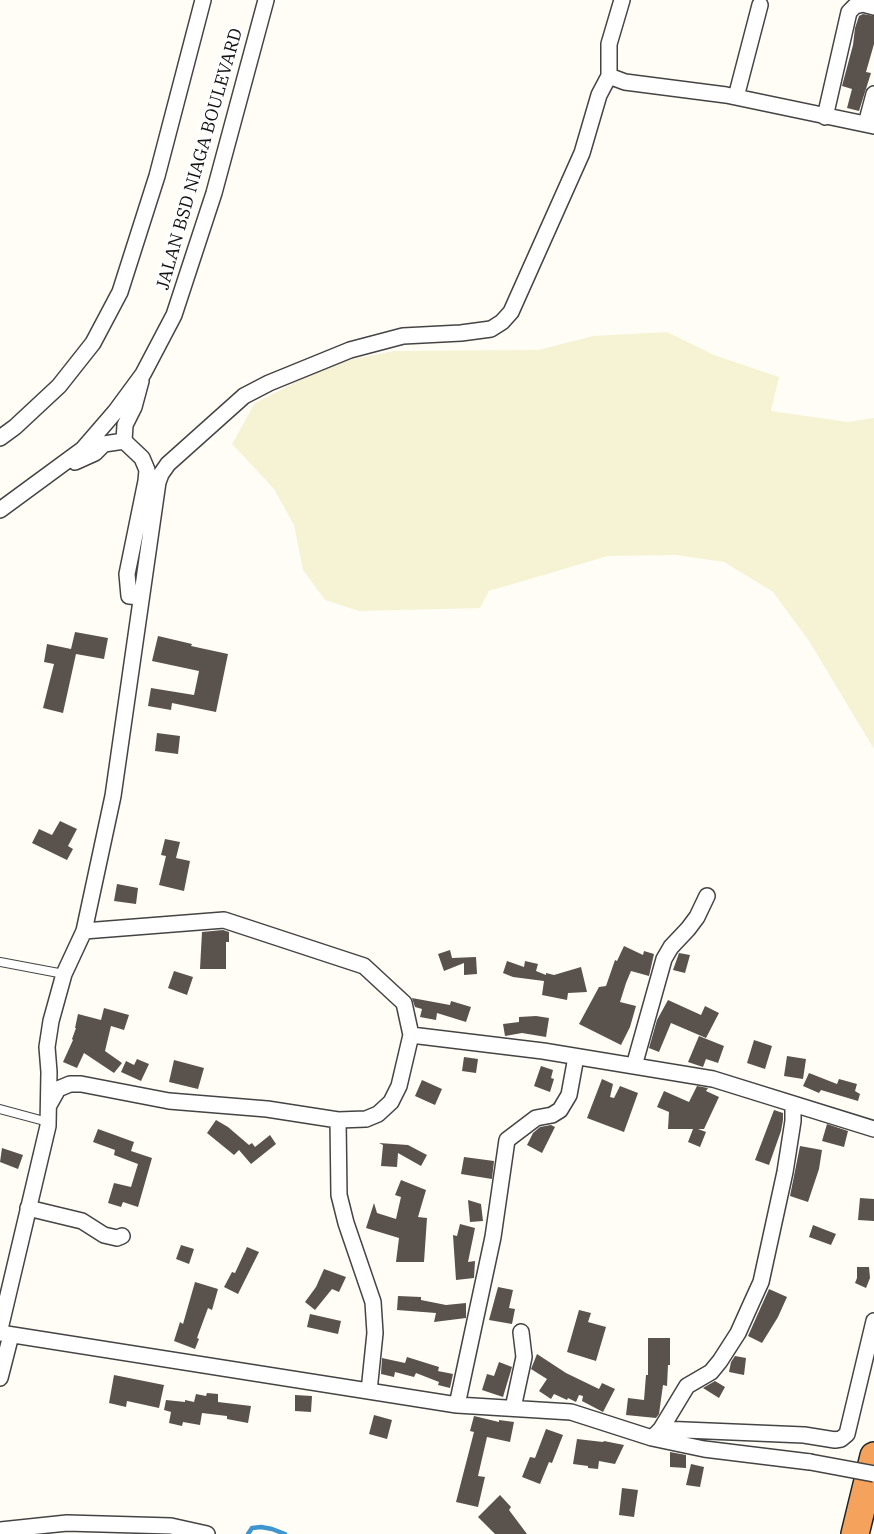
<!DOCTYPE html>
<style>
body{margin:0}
canvas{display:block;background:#fffdf5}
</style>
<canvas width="874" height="1534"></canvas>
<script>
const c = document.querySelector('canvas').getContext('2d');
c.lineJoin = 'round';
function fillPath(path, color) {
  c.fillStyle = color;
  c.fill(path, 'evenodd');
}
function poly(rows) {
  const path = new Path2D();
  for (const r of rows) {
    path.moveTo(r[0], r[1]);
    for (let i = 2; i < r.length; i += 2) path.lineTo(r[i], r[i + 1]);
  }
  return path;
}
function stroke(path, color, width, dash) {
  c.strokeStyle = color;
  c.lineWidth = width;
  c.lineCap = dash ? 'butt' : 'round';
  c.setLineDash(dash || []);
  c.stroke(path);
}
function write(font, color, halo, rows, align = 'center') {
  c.font = font + ' "IBM Plex Serif",serif';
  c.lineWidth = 6;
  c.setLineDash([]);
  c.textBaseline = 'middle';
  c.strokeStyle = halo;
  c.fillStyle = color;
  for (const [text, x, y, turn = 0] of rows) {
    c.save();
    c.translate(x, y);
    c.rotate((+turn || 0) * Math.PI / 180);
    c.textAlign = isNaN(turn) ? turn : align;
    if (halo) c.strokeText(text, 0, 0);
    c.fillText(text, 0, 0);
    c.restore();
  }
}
fillPath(poly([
 [667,332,714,355,779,377,771,411,848,422,874,418,874,749,809,641,773,592,724,562,676,555,608,556,489,591,480,608,359,611,325,600,303,570,294,525,274,489,232,444,255,403,333,363,394,351,538,350,593,336]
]), '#f6f3d4');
stroke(poly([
 [248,1534,252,1528,261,1527,272,1529,285,1534]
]), '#3f96cf', 4.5);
fillPath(poly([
 [863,14,874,16,874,44,866,72,871,73,859,111,847,108,852,89,842,86,853,45,855,28,859,16],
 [75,632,108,638,104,659,76,654,63,713,43,708,54,664,44,662,47,644,71,649],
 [158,636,192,644,191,646,228,654,216,712,172,703,171,710,148,706,151,688,194,695,199,671,152,661],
 [157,733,180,736,178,754,155,751],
 [60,821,77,829,68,846,73,849,67,860,32,843,39,829,52,835],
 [165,839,180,842,176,858,190,861,184,891,159,885,166,856,161,855],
 [117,884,138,888,136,904,114,901],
 [223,930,229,932,229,942,226,942,226,969,200,969,202,932],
 [624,946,643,955,644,951,654,954,649,976,631,971,626,983,620,1002,636,1006,630,1027,621,1045,579,1024,599,987,606,986,615,960,617,961],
 [450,950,452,958,476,957,477,974,464,975,464,963,444,971,438,954],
 [679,953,690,955,685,973,673,970],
 [507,961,524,967,525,961,538,964,536,971,546,975,546,973,554,975,581,967,587,992,568,993,567,1000,542,995,544,981,513,977,503,973],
 [174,971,193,977,187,995,168,988],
 [412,998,450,1005,451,1001,471,1007,466,1022,437,1013,436,1020,420,1017,422,1009,415,1007],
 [668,1000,701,1015,705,1006,719,1013,706,1038,671,1023,659,1052,649,1048,657,1020],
 [104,1008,129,1015,124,1030,111,1026,105,1051,122,1063,114,1073,84,1053,77,1068,63,1062,73,1040,72,1039,76,1028,75,1028,78,1014,101,1020],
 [536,1016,549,1018,546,1037,522,1033,505,1036,503,1024,519,1022,519,1017],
 [699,1036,724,1046,718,1063,706,1059,703,1067,688,1062],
 [754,1040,772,1046,765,1069,747,1063],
 [787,1056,806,1059,803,1079,784,1076],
 [464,1057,478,1059,476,1073,462,1071],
 [137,1059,149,1064,141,1081,121,1072,126,1061,134,1065],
 [174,1060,204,1068,198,1089,169,1082],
 [541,1066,553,1070,551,1078,554,1079,550,1092,534,1086],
 [809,1073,837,1084,839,1079,857,1084,855,1091,860,1094,858,1101,821,1090,819,1093,803,1086],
 [602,1079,613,1084,610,1097,614,1098,620,1086,638,1093,624,1132,587,1118],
 [422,1080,442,1089,435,1105,415,1096],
 [697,1086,708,1088,706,1091,719,1097,704,1129,698,1129,706,1132,700,1147,688,1142,693,1129,668,1129,669,1112,657,1107,664,1091,689,1102],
 [774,1110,783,1113,783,1120,781,1131,769,1165,755,1160],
 [216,1120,228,1127,249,1145,252,1143,255,1147,270,1135,276,1144,251,1164,239,1150,234,1155,207,1133],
 [827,1124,848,1131,844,1147,822,1141],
 [551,1125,555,1127,542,1153,527,1145,533,1133,540,1127],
 [98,1129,134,1142,131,1151,152,1158,138,1207,123,1202,121,1207,108,1203,114,1183,131,1187,138,1164,114,1155,115,1150,93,1142],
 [379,1143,408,1145,427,1155,421,1166,398,1153,397,1167,381,1166,383,1145],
 [800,1146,822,1150,819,1169,808,1202,790,1196],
 [2,1148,23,1155,18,1169,0,1162],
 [464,1157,494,1161,492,1179,461,1174],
 [401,1180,426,1190,418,1217,427,1218,424,1262,396,1262,399,1238,366,1228,374,1203,377,1213,396,1219,401,1197,395,1195],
 [860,1198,874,1199,874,1221,858,1220],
 [468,1200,481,1204,483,1221,470,1222],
 [460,1224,475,1228,468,1262,475,1261,474,1278,456,1280,453,1235,457,1236],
 [813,1225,836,1234,831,1245,809,1237],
 [181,1245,194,1249,189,1264,176,1259],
 [247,1247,259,1252,238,1294,224,1287,232,1272,235,1273],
 [857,1267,869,1267,870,1278,866,1288,855,1283,857,1278],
 [324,1269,346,1277,339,1292,332,1289,315,1310,305,1302,316,1287],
 [195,1282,218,1289,212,1310,208,1308,197,1338,199,1339,195,1349,174,1341,180,1322,183,1324],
 [498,1287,513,1290,509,1308,515,1309,512,1324,489,1320],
 [769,1289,787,1297,778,1317,762,1343,748,1336],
 [398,1296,421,1297,421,1300,446,1305,466,1303,466,1318,434,1322,436,1313,397,1310],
 [579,1310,591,1313,588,1322,606,1327,596,1361,567,1352],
 [310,1314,341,1321,338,1334,307,1327],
 [648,1338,670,1338,670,1365,668,1365,667,1386,663,1385,659,1414,656,1418,626,1415,628,1398,644,1400,646,1375,648,1375],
 [537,1354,566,1373,599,1389,602,1383,615,1389,603,1412,582,1401,583,1396,579,1395,576,1402,568,1398,567,1400,554,1394,551,1399,539,1391,547,1379,531,1369],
 [735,1356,746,1358,744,1375,729,1372,731,1362],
 [407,1357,439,1367,438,1371,453,1374,450,1388,438,1385,439,1382,416,1373,414,1377,395,1372,394,1377,381,1374,382,1358,405,1363],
 [499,1362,512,1367,503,1397,482,1390,487,1374,494,1376],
 [114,1375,164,1385,159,1408,127,1401,126,1407,109,1403],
 [715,1381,725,1387,719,1398,703,1388],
 [207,1393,218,1394,218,1402,251,1406,248,1423,227,1419,227,1416,202,1413,200,1425,183,1422,182,1426,169,1423,171,1412,164,1410,166,1400,185,1402,185,1400,194,1402,196,1394,206,1396],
 [295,1395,312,1396,311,1412,295,1411],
 [374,1415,392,1420,387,1439,369,1434],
 [474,1416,499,1422,499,1420,514,1422,510,1442,487,1437,478,1476,485,1477,478,1507,456,1502,474,1432,470,1431],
 [546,1429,563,1435,552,1463,549,1462,540,1484,522,1477,530,1457,535,1458],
 [577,1439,603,1442,604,1441,624,1445,615,1464,599,1461,598,1469,588,1468,588,1466,573,1464],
 [670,1452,686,1455,686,1468,670,1467],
 [691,1464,704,1467,700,1487,686,1485],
 [622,1488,638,1490,634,1517,619,1515],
 [500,1495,511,1507,509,1510,527,1534,495,1534,478,1517]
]), '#5a524d');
const service = poly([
 [0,962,64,974],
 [0,1109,48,1122]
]);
const minor = poly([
 [609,76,625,82,726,95,874,126],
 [736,97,760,5],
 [825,117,849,12,855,6,863,4,874,7],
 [866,124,874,94],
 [0,438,15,427,59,386,93,343,120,292,157,176,203,0],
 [124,441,125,425,134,407,141,381],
 [75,462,95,453,104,444,124,441,142,458,147,470,146,481,127,574,129,596,141,597],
 [0,510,83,449,115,412,143,374,174,315,214,193,266,0],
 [411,1035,543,1051,713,1079,874,1129],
 [634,1066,664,959,671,947,688,929,697,917,707,896],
 [49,1105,58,1089,70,1084,81,1084,169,1101,267,1109,338,1120,366,1119,378,1114,391,1102,399,1086,411,1035,404,1003,364,966,224,920,84,931],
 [338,1120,339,1195,346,1223,373,1302,375,1333,369,1391],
 [28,1208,82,1221,104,1235,117,1238,122,1236],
 [0,1329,48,1126,49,1072,47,1047,51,1021,64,974,84,931,113,796,158,482,161,474,168,464,244,396,269,383,350,350,403,336,461,333,491,329,502,322,511,312,582,153,599,95,609,76,609,44,622,0],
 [0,1333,457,1405,571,1412,652,1438,704,1449,810,1462],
 [0,1378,11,1335],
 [457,1405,493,1237,507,1140,536,1118,552,1115,560,1110,569,1095,576,1057],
 [513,1408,524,1357,521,1332],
 [661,1429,804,1435,835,1440,841,1439,847,1434,874,1321],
 [652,1438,661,1429,687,1386,711,1372,720,1361,738,1333,751,1304,761,1282,785,1172,793,1121,793,1105],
 [0,1530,67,1523,171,1526,207,1534]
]);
const motorway = poly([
 [855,1534,874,1456]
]);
stroke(service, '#444', 10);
stroke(minor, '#444', 18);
stroke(motorway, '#222', 30);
stroke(service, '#fff', 8);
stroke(minor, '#fff', 15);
stroke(motorway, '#f5a25d', 27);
const minorBridge = poly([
 [810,1462,874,1474]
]);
stroke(minorBridge, '#444', 18, []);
stroke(minorBridge, '#fff', 15);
write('18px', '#111', '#fff', [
 ["JALAN BSD NIAGA BOULEVARD",200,159,-74]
]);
</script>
